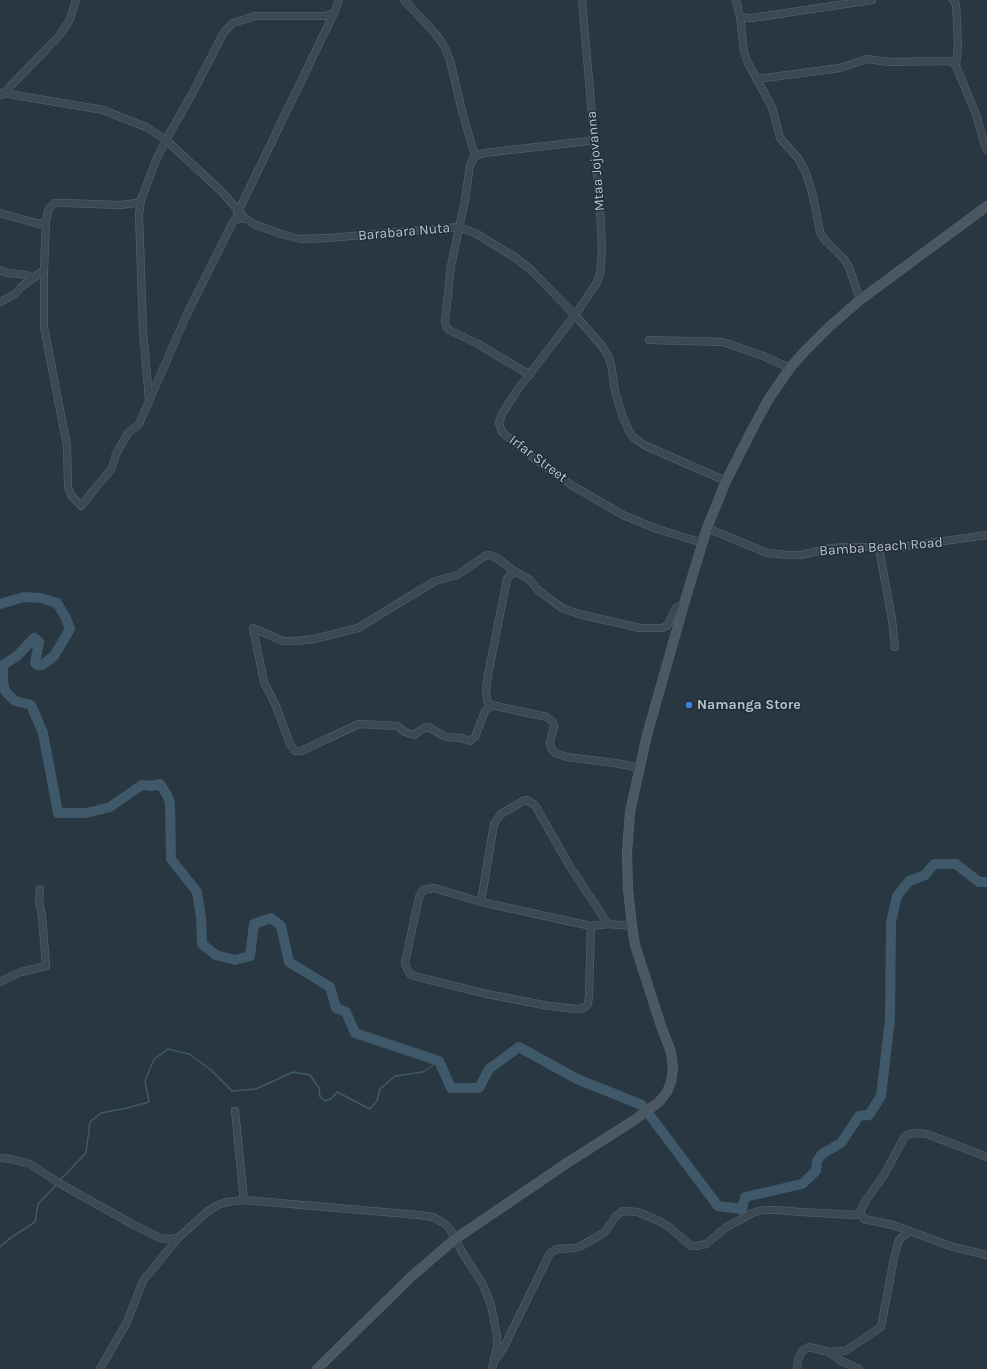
<!DOCTYPE html>
<style>
body{margin:0}
canvas{display:block;background:#283742}
</style>
<canvas width="987" height="1369"></canvas>
<script>
const c = document.querySelector('canvas').getContext('2d');
c.lineJoin = 'round';
function poly(rows) {
  const path = new Path2D();
  for (const r of rows) {
    path.moveTo(r[0], r[1]);
    for (let i = 2; i < r.length; i += 2) path.lineTo(r[i], r[i + 1]);
  }
  return path;
}
function stroke(path, color, width, dash) {
  c.strokeStyle = color;
  c.lineWidth = width;
  c.lineCap = dash ? 'butt' : 'round';
  c.setLineDash(dash || []);
  c.stroke(path);
}
function write(font, color, halo, rows, align = 'center') {
  c.font = font + ' Karla,sans-serif';
  c.lineWidth = 3;
  c.setLineDash([]);
  c.textBaseline = 'middle';
  c.strokeStyle = halo;
  c.fillStyle = color;
  for (const [text, x, y, turn = 0] of rows) {
    c.save();
    c.translate(x, y);
    c.rotate((+turn || 0) * Math.PI / 180);
    c.textAlign = isNaN(turn) ? turn : align;
    if (halo) c.strokeText(text, 0, 0);
    c.fillText(text, 0, 0);
    c.restore();
  }
}
stroke(poly([
 [60,1180,86,1153,90,1122,101,1113,127,1108,149,1102,145,1081,154,1059,168,1049,189,1054,211,1070,232,1091,256,1089,293,1072,310,1075,319,1088,320,1097,325,1101,331,1099,337,1092,370,1109,377,1101,380,1089,395,1076,423,1072,439,1061],
 [0,1247,9,1239,35,1222,38,1204,56,1185]
]), '#3f586a', 1.5);
stroke(poly([
 [0,604,24,597,41,598,57,603,66,618,70,629,54,656,42,665,37,665,35,663,39,642,34,638,17,656,3,665,3,682,5,691,15,701,31,705,43,733,58,813,86,813,110,807,142,785,151,786,160,784,167,795,170,803,171,859,197,892,201,918,202,944,216,955,235,960,250,956,254,924,271,918,281,926,289,962,330,987,336,1008,346,1012,355,1033,439,1061,451,1088,479,1088,489,1069,519,1047,577,1079,642,1105,718,1206,742,1209,745,1197,802,1184,816,1171,817,1161,822,1154,841,1143,859,1116,869,1115,881,1096,890,1019,891,922,897,896,909,881,925,875,934,864,956,864,979,882,987,882]
]), '#3f586a', 10);
const street = poly([
 [404,0,434,32,443,44,450,60,462,111,475,156],
 [582,0,600,207,602,251,600,274,596,284,575,315,518,389,502,414,499,423,502,432,532,457,573,486,623,515,657,529,703,543],
 [736,0,740,16,744,52,748,63,772,107,780,138,798,158,806,173,813,196,820,232,824,239,844,259,849,267,860,300],
 [953,0,956,4,958,44,956,66],
 [740,16,747,18,752,18,872,0],
 [757,79,840,68,867,59,889,62,949,61,953,62,956,66,977,117,984,143,987,150],
 [3,93,103,110,146,127,166,140,221,191,245,218,254,224,281,234,300,239,328,238,459,227,477,234,516,258,530,269,575,315,602,346,608,356,611,364,615,391,622,415,628,429,633,437,644,445,726,481],
 [2,95,60,35,70,19,76,0],
 [141,200,137,203,120,205,64,203,55,203,49,208,46,221,44,270,44,327,67,446,68,487,71,495,81,506,112,468,116,454,128,433,139,424,187,314,234,220,245,218],
 [0,213,39,224,46,221],
 [237,214,334,13],
 [0,270,7,273,27,275,33,278],
 [0,302,15,294,21,287,44,270],
 [649,340,723,342,763,356,790,368],
 [530,375,478,344,449,330,446,326,445,321,451,266,465,200,470,165,475,156,484,153,589,141,594,138],
 [149,399,143,330,139,214,141,200,156,160,166,140,193,92,224,32,233,23,255,16,325,16,334,13,339,0],
 [707,528,767,553,788,555,801,555,831,548,848,547,902,547,987,535],
 [879,548,892,620,895,647],
 [514,571,507,579,488,675,486,690,487,701,491,705,547,717,553,722,554,726,550,742,551,748,555,753,567,757,615,763,640,768],
 [253,628,283,641,295,641,314,639,358,628,435,581,457,575,485,556,489,555,497,558,514,571,529,579,538,590,562,608,579,614,640,628,662,628,667,626,676,608,684,604],
 [253,628,264,682,276,706,290,744,295,751,301,751,359,724,397,726,405,732,414,735,424,728,428,727,446,737,461,738,470,741,475,737,485,711,491,705],
 [481,902,494,824,501,814,523,801,527,800,535,805,569,865,608,924],
 [591,926,589,995,588,1004,584,1008,577,1009,549,1006,487,994,418,977,410,974,407,969,405,963,419,897,423,890,434,888,481,902,591,926,608,924,632,926],
 [0,982,21,972,46,966,42,915,39,902,40,889],
 [235,1111,244,1200],
 [987,1157,927,1134,918,1133,909,1134,905,1136,884,1175,866,1200,860,1212,864,1219,893,1225,953,1247,987,1255],
 [0,1158,11,1159,30,1164,64,1186,134,1225,160,1238,169,1239,178,1238,208,1211,218,1205,227,1202,244,1200,419,1215,433,1217,445,1224,450,1229,462,1252,483,1285,491,1305,497,1336,497,1347,492,1369],
 [829,1352,839,1360,859,1369],
 [496,1359,503,1349,550,1253,557,1249,575,1248,581,1246,605,1232,616,1216,623,1211,638,1212,659,1221,669,1227,691,1246,696,1246,706,1244,725,1228,752,1213,763,1210,777,1210,800,1212,856,1215,860,1212],
 [100,1369,127,1322,143,1281,178,1238],
 [797,1369,798,1360,802,1351,809,1347,829,1352,845,1351,881,1327,894,1258,899,1240,909,1231]
]);
const secondary = poly([
 [317,1369,413,1275,455,1239,570,1161,633,1121,659,1102,667,1092,671,1082,673,1068,671,1052,661,1026,635,945,632,926,628,889,627,853,630,812,647,735,684,604,707,528,726,481,753,428,768,400,790,368,804,352,829,327,860,300,987,206]
]);
stroke(street, '#5a666f', 8);
stroke(secondary, '#5a666f', 10);
stroke(street, '#3c4852', 7);
stroke(secondary, '#4b5864', 9);
for (const [x, y, r, color] of [
 [689,705,4,"#3f7fe0"]
]) {
  const dot = new Path2D();
  dot.arc(x, y, r, 0, 2 * Math.PI);
  c.fillStyle = color;
  c.fill(dot);
  stroke(dot, '#212d37', 1.5);
}
write('14px', '#b9c3cb', '#212d37', [
 ["Mtaa Jojovanna",596,161,-95],
 ["Barabara Nuta",404,232,-5],
 ["Irfar Street",538,459,37],
 ["Bamba Beach Road",881,547,-4]
]);
write('bold 14px', '#b9c3cb', '#212d37', [
 ["Namanga Store",697,705]
], 'left');
</script>
